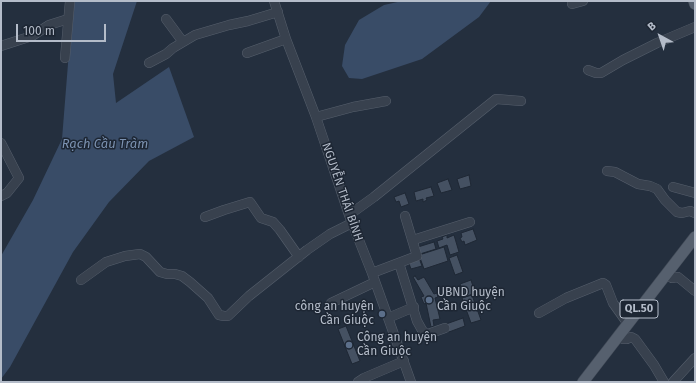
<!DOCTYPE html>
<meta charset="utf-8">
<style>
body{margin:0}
#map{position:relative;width:696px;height:383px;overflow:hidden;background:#242f3e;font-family:"Fira Sans",sans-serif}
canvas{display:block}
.frame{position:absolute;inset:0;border:2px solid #b4bcc9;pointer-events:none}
.north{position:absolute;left:640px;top:16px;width:40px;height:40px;-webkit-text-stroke:3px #1d2633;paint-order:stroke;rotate:320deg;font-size:11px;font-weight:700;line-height:16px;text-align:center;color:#b4bcc9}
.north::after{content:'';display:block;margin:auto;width:14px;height:18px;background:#b4bcc9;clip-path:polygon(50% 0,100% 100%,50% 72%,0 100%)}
.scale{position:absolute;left:16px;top:24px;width:90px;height:18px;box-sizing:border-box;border:2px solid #b4bcc9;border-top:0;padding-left:5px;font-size:12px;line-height:14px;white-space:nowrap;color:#b4bcc9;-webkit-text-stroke:3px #1d2633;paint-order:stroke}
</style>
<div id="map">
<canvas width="696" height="383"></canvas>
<div class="frame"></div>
<div class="north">B</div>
<div class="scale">100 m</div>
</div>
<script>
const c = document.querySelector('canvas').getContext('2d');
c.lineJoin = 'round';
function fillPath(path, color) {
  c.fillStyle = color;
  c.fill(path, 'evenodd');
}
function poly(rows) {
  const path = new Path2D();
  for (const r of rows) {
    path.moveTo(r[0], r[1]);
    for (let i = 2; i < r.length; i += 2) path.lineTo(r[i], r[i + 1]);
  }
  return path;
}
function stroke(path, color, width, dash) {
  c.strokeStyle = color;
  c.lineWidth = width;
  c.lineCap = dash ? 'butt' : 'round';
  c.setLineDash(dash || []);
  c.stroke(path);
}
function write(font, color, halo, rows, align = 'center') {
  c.font = font + ' "Fira Sans",sans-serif';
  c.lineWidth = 3;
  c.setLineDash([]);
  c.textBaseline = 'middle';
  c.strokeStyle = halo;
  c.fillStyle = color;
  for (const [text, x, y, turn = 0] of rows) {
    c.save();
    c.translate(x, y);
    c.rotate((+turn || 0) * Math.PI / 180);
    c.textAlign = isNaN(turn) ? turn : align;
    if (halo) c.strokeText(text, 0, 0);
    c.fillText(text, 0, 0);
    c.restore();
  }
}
fillPath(poly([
 [73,1,137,1,113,74,116,103,169,67,194,137,149,161,109,202,73,252,10,367,1,379,1,256,33,200,62,139],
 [402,1,491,1,479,17,422,59,362,79,349,78,342,66,345,45,359,20,384,5]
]), '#394c67');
const building = poly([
 [469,175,471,186,460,189,457,179,469,175],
 [448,179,452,190,441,193,437,183,448,179],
 [431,187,434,196,426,198,427,200,423,202,423,199,416,201,414,192,431,187],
 [405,193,409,204,401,207,399,201,396,202,394,197,405,193],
 [473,229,477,240,465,245,464,241,462,242,460,238,462,237,461,233,473,229],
 [447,235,447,238,454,235,459,252,450,255,447,245,439,248,437,241,443,239,442,237,447,235],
 [434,242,436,249,420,254,418,247,434,242],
 [444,247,448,261,424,269,419,255,444,247],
 [457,255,463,272,455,275,449,258,457,255],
 [419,258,422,266,411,269,408,261,419,258],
 [415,276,418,280,424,277,434,294,437,293,438,297,435,298,440,319,433,320,434,326,431,327,426,303,424,304,421,297,424,296,413,277,415,276],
 [471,280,475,293,465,297,460,284,471,280],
 [472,295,481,320,471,323,462,298,472,295],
 [463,318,465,326,449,332,446,324,463,318],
 [346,326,360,361,352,364,338,329,346,326]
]);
fillPath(building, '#455162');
stroke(building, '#1f2835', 1);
const minor = poly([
 [274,1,286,39,316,117,349,215,372,273,411,382],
 [572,4,583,1],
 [166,19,183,42],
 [1,46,32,36,49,25,68,19],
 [247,53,286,39],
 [65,58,70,1],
 [149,63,166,54,173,48,195,35,229,25,248,21,278,12],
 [588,70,596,73,601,73,623,60,657,43,695,27],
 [316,117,353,107,386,101],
 [1,143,19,178,7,193,1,196],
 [607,171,615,172,638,184,650,186,657,189,665,200,677,212,682,213,690,211,695,213],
 [673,187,695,193],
 [349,215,374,197,496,99,521,101],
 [205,217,224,210,250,202,261,218,273,222,280,230,299,257],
 [413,240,470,222],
 [399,263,417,321,422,330,425,333,428,334,445,328],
 [372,273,417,256,405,216],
 [666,274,672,278,678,277,695,291],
 [81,280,106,262,125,256,140,254,146,257,160,272,167,274,175,274,182,276,190,282,208,298,219,315,224,316,228,316,249,296,307,250,330,234,352,223],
 [331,303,375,282],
 [539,313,566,298,603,283,606,285,613,303,628,324],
 [388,318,414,307],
 [619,336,623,339,627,339,631,337,635,339,654,365,664,382],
 [358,382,364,378,404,361],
 [673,382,695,358]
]);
const major = poly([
 [694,1,695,4],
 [583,382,695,237]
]);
stroke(minor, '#565f6c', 10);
stroke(major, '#414a57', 12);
stroke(minor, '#38414e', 9);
stroke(major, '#56606e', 11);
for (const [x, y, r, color] of [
 [429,300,4,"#5c6f8a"],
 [382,314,4,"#5c6f8a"],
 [349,345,4,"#5c6f8a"]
]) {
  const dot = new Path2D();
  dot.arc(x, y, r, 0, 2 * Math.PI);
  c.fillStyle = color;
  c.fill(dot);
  stroke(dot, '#1d2633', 1.5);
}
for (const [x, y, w] of [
 [639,309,38]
]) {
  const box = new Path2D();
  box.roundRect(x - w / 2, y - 9, w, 18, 3);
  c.fillStyle = '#1d2633';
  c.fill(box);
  stroke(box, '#b4bcc9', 1);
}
write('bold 11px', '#b4bcc9', null, [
 ["QL.50",639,309]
]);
write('12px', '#b4bcc9', '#1d2633', [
 ["NGUYỄN THÁI BÌNH",342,192,71]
]);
write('12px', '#b4bcc9', '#1d2633', [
 ["UBND huyện",437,293],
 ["Cần Giuộc",437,307],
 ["công an huyện",374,307,"right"],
 ["Cần Giuộc",374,321,"right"],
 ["Công an huyện",357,338],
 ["Cần Giuộc",357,352]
], 'left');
write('italic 13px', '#7c92b1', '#1d2633', [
 ["Rạch Cầu Tràm",105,144]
]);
</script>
